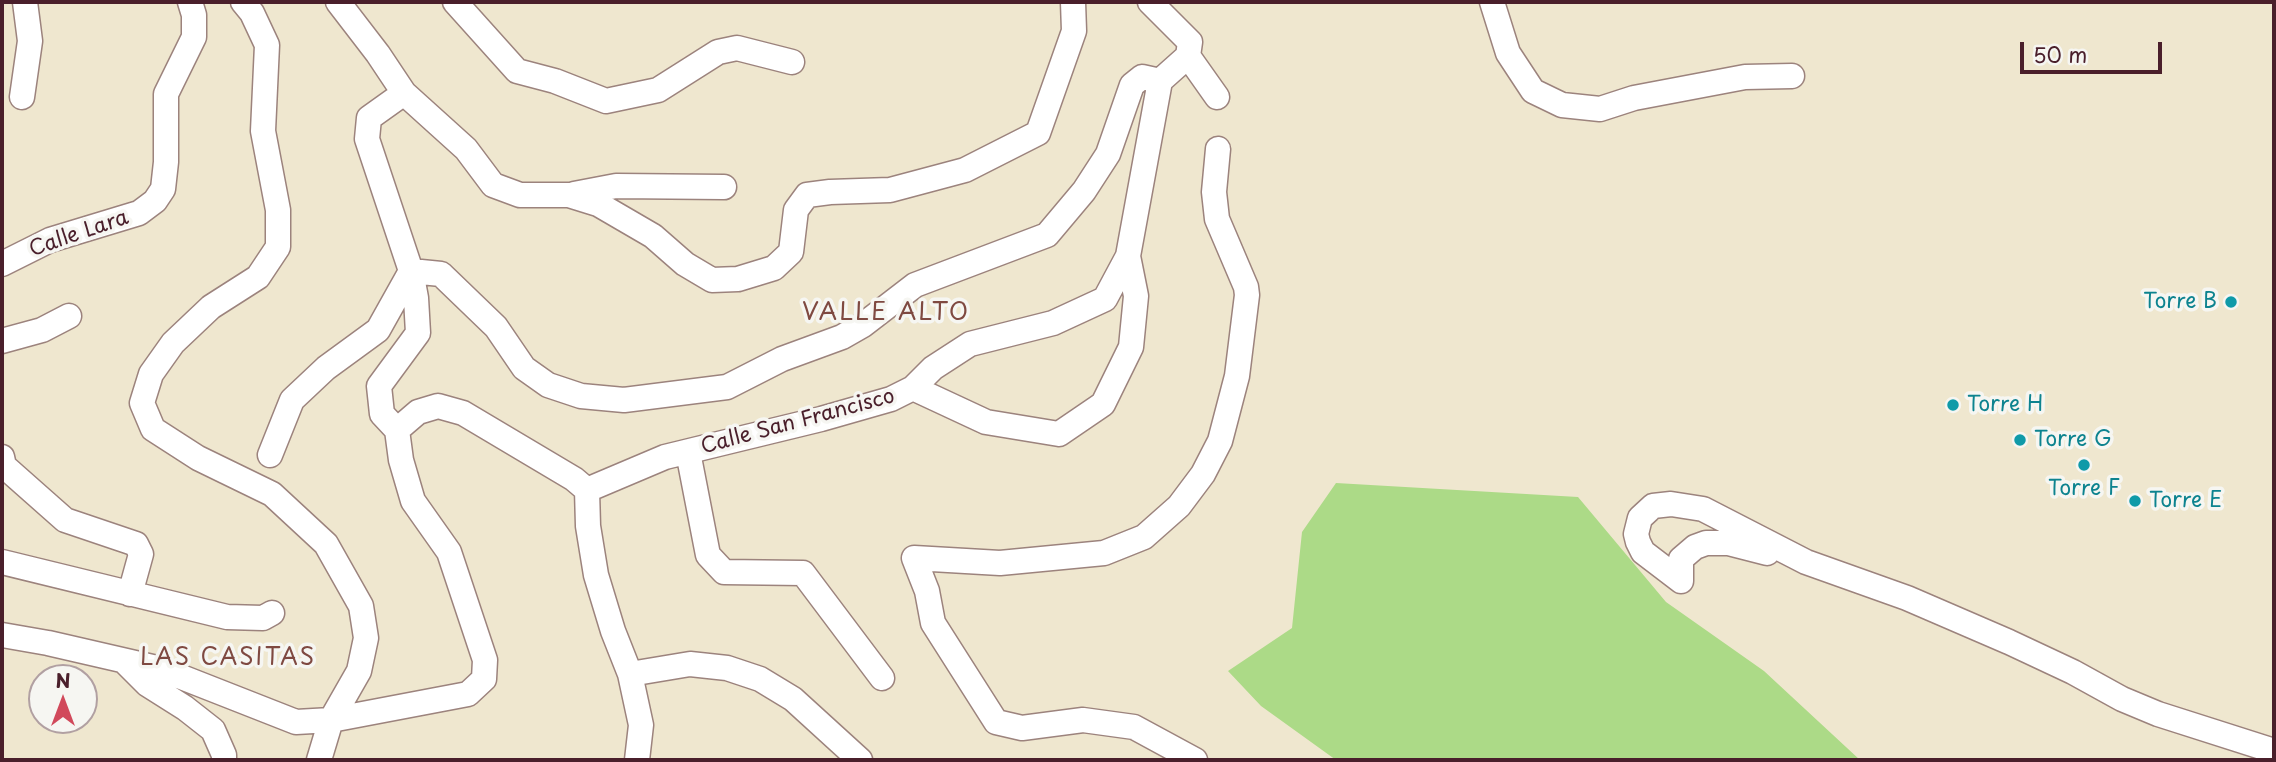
<!DOCTYPE html>
<style>
body{margin:0}
#map{position:relative;width:2276px;height:762px;overflow:hidden;background:#efe7cf;font-family:"Playpen Sans",sans-serif}
canvas{display:block}
.frame{position:absolute;inset:0;border:4px solid #4a1f2b;pointer-events:none}
.north{position:absolute;left:28px;top:664px;width:70px;height:70px;box-sizing:border-box;background:#f6f6f2;border:2px solid #b1a0a2;border-radius:50%;rotate:0deg;font-size:19px;font-weight:700;line-height:28px;text-align:center;color:#4a1f2b}
.north::after{content:'';display:block;margin:auto;width:24px;height:32px;background:#d1495b;clip-path:polygon(50% 0,100% 100%,50% 72%,0 100%)}
.scale{position:absolute;left:2020px;top:42px;width:142px;height:32px;box-sizing:border-box;border:4px solid #4a1f2b;border-top:0;padding-left:9px;font-size:21px;line-height:24px;white-space:nowrap;color:#4a1f2b;-webkit-text-stroke:5px #f6f6f2;paint-order:stroke}
</style>
<div id="map">
<canvas width="2276" height="762"></canvas>
<div class="frame"></div>
<div class="north">N</div>
<div class="scale">50 m</div>
</div>
<script>
const c = document.querySelector('canvas').getContext('2d');
c.lineJoin = 'round';
function fillPath(path, color) {
  c.fillStyle = color;
  c.fill(path, 'evenodd');
}
function poly(rows) {
  const path = new Path2D();
  for (const r of rows) {
    path.moveTo(r[0], r[1]);
    for (let i = 2; i < r.length; i += 2) path.lineTo(r[i], r[i + 1]);
  }
  return path;
}
function stroke(path, color, width, dash) {
  c.strokeStyle = color;
  c.lineWidth = width;
  c.lineCap = dash ? 'butt' : 'round';
  c.setLineDash(dash || []);
  c.stroke(path);
}
function write(font, color, halo, rows, align = 'center') {
  c.font = font + ' "Playpen Sans",sans-serif';
  c.lineWidth = 7;
  c.setLineDash([]);
  c.textBaseline = 'middle';
  c.strokeStyle = halo;
  c.fillStyle = color;
  for (const [text, x, y, turn = 0] of rows) {
    c.save();
    c.translate(x, y);
    c.rotate((+turn || 0) * Math.PI / 180);
    c.textAlign = isNaN(turn) ? turn : align;
    if (halo) c.strokeText(text, 0, 0);
    c.fillText(text, 0, 0);
    c.restore();
  }
}
fillPath(poly([
 [1336,483,1578,497,1666,602,1764,671,1860,760,1336,760,1261,706,1228,671,1292,628,1302,532]
]), '#acda87');
const minor = poly([
 [243,2,252,13,267,45,263,131,278,210,278,247,258,277,211,307,173,343,151,374,142,403,153,429,198,458,272,494,326,544,361,606,366,638,359,671,331,720,319,760],
 [338,2,378,54,404,93,466,149,493,185,520,195,569,195,598,204,653,236,685,264,712,280,738,279,774,268,791,252,796,210,807,195,830,192,890,190,965,170,1038,133,1074,31,1073,2],
 [455,2,517,71,555,81,606,101,658,90,718,52,737,48,792,62],
 [1150,2,1190,42,1188,56],
 [1492,2,1508,53,1533,91,1562,105,1600,109,1634,98,1745,77,1792,76],
 [1188,56,1217,97],
 [22,97,30,41,25,2],
 [574,194,616,186,724,187],
 [2,264,50,240,139,213,155,201,163,189,166,162,166,94,194,37,194,15,190,2],
 [2,341,42,330,69,316],
 [913,388,986,422,1059,434,1103,404,1131,347,1136,296,1128,256],
 [397,430,418,412,438,406,463,413,574,479,587,490,588,526,596,575,613,631,630,674,641,725,637,760],
 [397,430,382,414,379,386,418,333,416,298,411,271,367,139,369,118,404,93],
 [688,452,708,555,724,572,803,573,882,678],
 [270,455,292,400,326,368,378,330,411,271,441,274,496,327,524,368,548,385,581,396,624,400,727,387,782,359,842,337,863,325,915,285,1047,235,1084,191,1108,154,1132,85,1142,77,1160,81],
 [2,457,4,466,65,520,136,544,141,554,130,594],
 [587,490,665,457,821,419,891,399,913,388,933,368,970,344,1053,323,1105,299,1128,256,1160,81,1188,56],
 [2,562,227,617,263,618,272,613],
 [1681,581,1643,552,1638,542,1636,534,1640,518,1653,506,1671,504,1703,509,1806,562,1907,598,2009,642,2073,672,2122,699,2158,714,2274,751],
 [1681,581,1681,559,1695,547,1706,543,1728,543,1767,553],
 [2,635,48,643,161,669,296,722,331,720,468,694,484,679,485,660,449,552,413,501,401,460,397,430],
 [125,662,147,684,185,708,213,730,224,755,224,760],
 [630,674,690,664,727,668,760,679,793,699,860,760],
 [1195,760,1134,727,1083,720,1022,728,996,722,933,623,927,591,914,558,1000,563,1104,553,1144,537,1179,506,1203,474,1220,441,1237,376,1247,295,1246,287,1217,219,1214,192,1218,149]
]);
stroke(minor, '#9c837d', 27);
stroke(minor, '#fff', 24);
for (const [x, y, r, color] of [
 [2231,302,7,"#0f9aa8"],
 [1953,405,7,"#0f9aa8"],
 [2020,440,7,"#0f9aa8"],
 [2084,465,7,"#0f9aa8"],
 [2135,501,7,"#0f9aa8"]
]) {
  const dot = new Path2D();
  dot.arc(x, y, r, 0, 2 * Math.PI);
  c.fillStyle = color;
  c.fill(dot);
  stroke(dot, '#f6f6f2', 2.5);
}
write('21px', '#4a1f2b', '#f6f6f2', [
 ["Calle Lara",79,234,-19],
 ["Calle San Francisco",798,422,-15]
]);
write('21px', '#0d838f', '#f6f6f2', [
 ["Torre B",2217,302,"right"],
 ["Torre H",1967,405],
 ["Torre G",2034,440],
 ["Torre F",2084,489,"center"],
 ["Torre E",2149,501]
], 'left');
c.letterSpacing = '2px';
write('23px', '#7f4941', '#f6f6f2', [
 ["LAS CASITAS",228,659]
]);
c.letterSpacing = '0px';
c.letterSpacing = '2px';
write('24px', '#7f4941', '#f6f6f2', [
 ["VALLE ALTO",886,313]
]);
c.letterSpacing = '0px';
</script>
